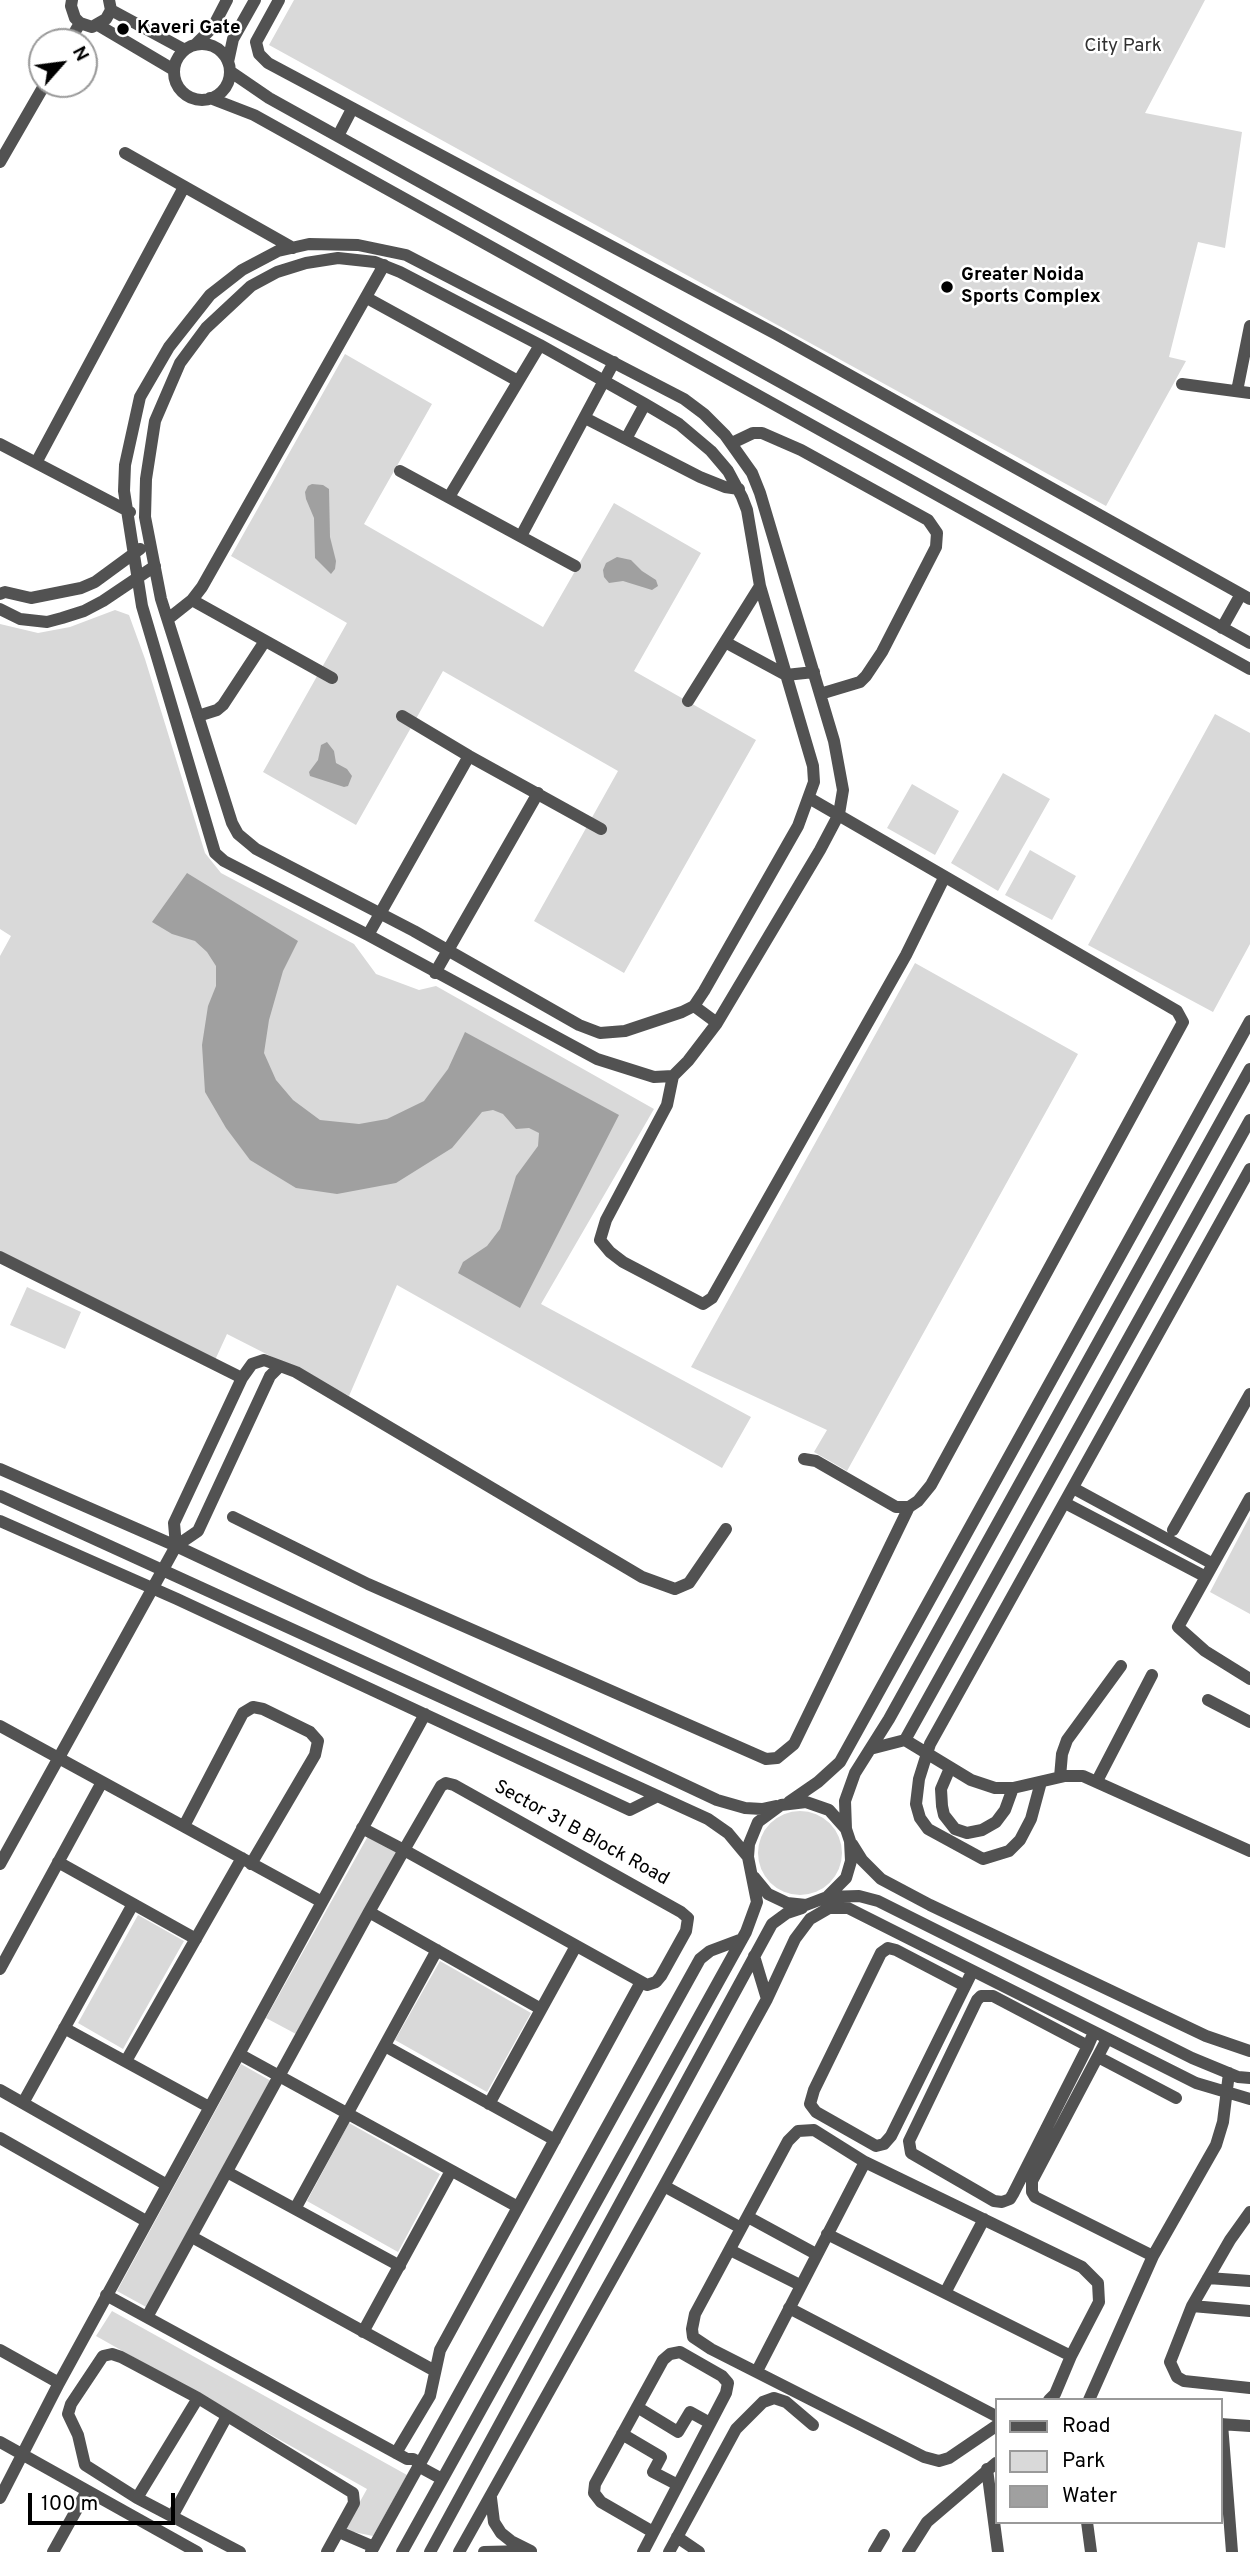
<!DOCTYPE html>
<style>
body{margin:0}
#map{position:relative;width:1250px;height:2552px;overflow:hidden;background:#fff;font-family:Overpass,sans-serif}
canvas{display:block}
.legend{position:absolute;left:995px;top:2398px;width:228px;height:126px;box-sizing:border-box;background:#fff;border:2px solid #999;margin:0;padding:9px 12px;list-style:none;font-size:21px;color:#000}
.legend li{display:flex;align-items:center;gap:14px;height:35px}
.legend b{width:35px;border:2px solid #999}
.north{position:absolute;left:28px;top:28px;width:70px;height:70px;box-sizing:border-box;background:#fff;border:2px solid #999;border-radius:50%;rotate:62deg;font-size:19px;font-weight:700;line-height:28px;text-align:center;color:#000}
.north::after{content:'';display:block;margin:auto;width:24px;height:32px;background:#000;clip-path:polygon(50% 0,100% 100%,50% 72%,0 100%)}
.scale{position:absolute;left:28px;top:2493px;width:147px;height:32px;box-sizing:border-box;border:4px solid #000;border-top:0;padding-left:9px;font-size:21px;line-height:24px;white-space:nowrap;color:#000;-webkit-text-stroke:5px #fff;paint-order:stroke}
</style>
<div id="map">
<canvas width="1250" height="2552"></canvas>
<ul class="legend">
<li><b style="height:9px;background:#525252"></b>Road</li>
<li><b style="height:19px;background:#d9d9d9"></b>Park</li>
<li><b style="height:19px;background:#a0a0a0"></b>Water</li>
</ul>
<div class="north">N</div>
<div class="scale">100 m</div>
</div>
<script>
const c = document.querySelector('canvas').getContext('2d');
c.lineJoin = 'round';
function fillPath(path, color) {
  c.fillStyle = color;
  c.fill(path, 'evenodd');
}
function poly(rows) {
  const path = new Path2D();
  for (const r of rows) {
    if (r.length === 3) {
      path.moveTo(r[0] + r[2], r[1]);
      path.arc(r[0], r[1], r[2], 0, 2 * Math.PI);
      continue;
    }
    path.moveTo(r[0], r[1]);
    for (let i = 2; i < r.length; i += 2) path.lineTo(r[i], r[i + 1]);
  }
  return path;
}
function stroke(path, color, width, dash) {
  c.strokeStyle = color;
  c.lineWidth = width;
  c.lineCap = dash ? 'butt' : 'round';
  c.setLineDash(dash || []);
  c.stroke(path);
}
function write(font, color, halo, rows, align = 'center') {
  c.font = font + ' Overpass,sans-serif';
  c.lineWidth = 5;
  c.setLineDash([]);
  c.textBaseline = 'middle';
  c.strokeStyle = halo;
  c.fillStyle = color;
  for (const [text, x, y, turn = 0] of rows) {
    c.save();
    c.translate(x, y);
    c.rotate((+turn || 0) * Math.PI / 180);
    c.textAlign = isNaN(turn) ? turn : align;
    if (halo) c.strokeText(text, 0, 0);
    c.fillText(text, 0, 0);
    c.restore();
  }
}
fillPath(poly([
 [294,0,1205,0,1145,113,1242,132,1225,248,1198,242,1169,357,1186,361,1106,506,269,45],
 [345,354,432,404,364,524,543,627,614,503,701,553,634,671,756,740,624,973,534,921,618,771,443,671,356,825,263,772,347,623,231,556],
 [115,610,129,615,145,659,205,853,221,873,354,944,376,974,419,990,436,986,654,1109,541,1304,751,1417,722,1468,397,1285,349,1396,227,1334,215,1360,0,1255,0,956,11,936,0,929,0,624,38,633,70,627],
 [1215,714,1250,733,1250,944,1213,1012,1088,945],
 [1003,773,1050,799,998,891,951,863],
 [912,784,959,811,935,855,887,828],
 [1030,850,1076,876,1052,920,1005,895],
 [915,963,1078,1054,847,1471,814,1452,827,1430,691,1367],
 [27,1287,81,1312,65,1349,10,1325],
 [1250,1516,1250,1614,1210,1592],
 [800,1853,42],
 [368,1836,397,1853,296,2034,266,2018],
 [138,1915,184,1941,123,2049,78,2023],
 [440,1961,531,2013,487,2092,395,2040],
 [241,2064,271,2081,148,2308,117,2291],
 [349,2123,440,2174,398,2252,307,2201],
 [112,2311,407,2475,373,2536,344,2530,367,2489,96,2336]
]), '#d9d9d9');
fillPath(poly([
 [312,484,323,485,329,489,330,537,336,561,335,569,331,574,315,558,314,518,306,499,305,492,308,486],
 [617,557,631,560,642,571,656,580,658,586,652,590,623,581,609,583,604,577,603,570,606,563],
 [327,742,334,751,336,763,347,769,352,776,348,786,344,787,310,776,309,772,318,760,321,745],
 [187,873,298,941,283,971,269,1020,264,1053,276,1080,293,1100,320,1120,359,1124,387,1119,424,1101,448,1069,465,1032,619,1115,520,1308,458,1273,463,1262,487,1246,500,1229,516,1176,538,1146,539,1133,529,1128,516,1129,503,1114,493,1110,482,1112,452,1148,396,1183,337,1194,296,1188,250,1160,226,1128,205,1092,202,1045,208,1006,216,986,216,966,207,952,195,941,172,934,152,922]
]), '#a0a0a0');
stroke(poly([
 [72,0,71,6,75,18,80,23,92,27,106,19,111,10,109,0],
 [279,0,256,42,259,54,268,63,776,334,1250,599],
 [111,10,185,50],
 [98,25,174,70],
 [69,42,80,23],
 [202,72,28],
 [196,44,213,27,227,0],
 [228,62,233,39,255,0],
 [231,72,269,98,1250,643],
 [210,98,254,115,1250,669],
 [338,136,352,109],
 [125,153,293,248],
 [0,162,45,84],
 [309,244,358,245,406,255,684,399,704,414,725,435,752,473,760,493,834,741,843,790,839,814,820,850,717,1023,688,1061,673,1076,654,1077,597,1059,368,935,224,861,215,853,142,606,124,491,125,465,140,397,169,347,210,295,242,270,278,251,309,244],
 [338,258,375,262,400,272,540,345,645,404,679,424,711,451,728,471,742,497,747,510,760,586,813,766,814,782,798,826,704,991,694,1006,682,1012,625,1031,600,1033,579,1025,414,931,256,849,238,834,232,823,161,599,145,517,146,479,155,421,180,363,206,328,251,286,277,272,306,263,338,258],
 [367,298,518,381],
 [1182,384,1250,393],
 [1237,391,1250,326],
 [585,418,700,477,725,487,739,489],
 [626,439,645,404],
 [732,443,753,433,762,433,801,450,928,520,937,533,936,547,882,652,866,676,860,682,820,694],
 [0,444,130,512],
 [37,461,184,187],
 [400,471,575,566],
 [449,497,540,345],
 [521,536,614,362],
 [0,594,5,592,31,598,81,588,95,582,140,549],
 [192,600,332,678],
 [0,609,20,619,47,622,62,618,84,611,103,601,155,566],
 [168,619,192,600,202,587,384,265],
 [1222,628,1241,594],
 [725,642,786,675,814,672],
 [688,701,760,586],
 [198,716,217,710,223,705,265,641],
 [402,716,469,756,601,829],
 [368,935,469,756],
 [435,973,538,793],
 [694,1006,717,1023],
 [673,1076,667,1105,606,1220,600,1240,610,1252,623,1262,703,1304,712,1298,906,955,944,878],
 [0,1257,242,1378],
 [804,1459,816,1461,896,1507,909,1507,918,1501,931,1485,1183,1022,1177,1011,809,798],
 [0,1469,176,1546,717,1800,745,1808,762,1809,776,1806],
 [1073,1488,1213,1564],
 [0,1496,708,1819,728,1833,748,1857],
 [1250,1498,1178,1627,1205,1651,1250,1679],
 [1065,1503,1206,1577],
 [233,1517,368,1584,766,1759,777,1758,794,1744,909,1507],
 [0,1521,177,1599,630,1810,658,1796],
 [1173,1530,1250,1394],
 [176,1546,174,1523,242,1378,252,1364,264,1360,296,1372,642,1577,675,1589,689,1583,726,1529],
 [1208,1700,1250,1722],
 [0,1726,322,1902],
 [905,1740,971,1780,995,1788,1013,1788,1065,1776,1083,1776,1250,1851],
 [870,1749,905,1740,1250,1120],
 [950,1768,941,1789,942,1806,944,1815,955,1829,967,1833,982,1830,996,1822,1005,1810,1013,1788],
 [1060,1777,1062,1754,1067,1740,1121,1666],
 [1097,1781,1152,1675],
 [1041,1782,1031,1819,1020,1840,1009,1851,983,1859,928,1829,920,1818,916,1804,919,1779,930,1744,1250,1169],
 [789,1802,818,1782,840,1762,1250,1021],
 [184,1826,243,1713,253,1707,263,1709,310,1732,318,1741,315,1755,251,1864],
 [846,1829,845,1801,855,1773,889,1719,1250,1069],
 [852,1844,862,1860,881,1879,930,1905,1206,2036,1250,2051],
 [58,1862,196,1939],
 [0,1864,176,1546,198,1531,270,1376,280,1366],
 [827,1897,859,1896,878,1901,1192,2058,1238,2077,1250,2078],
 [369,1912,541,2009],
 [754,1956,767,1999],
 [0,1969,102,1782],
 [965,1986,896,1950,888,1948,881,1953,814,2090,810,2104,816,2112,876,2146,884,2144,891,2136,972,1972],
 [64,2028,209,2107],
 [1107,2039,1032,2181,1032,2192,1035,2197,1153,2256],
 [385,2046,555,2140],
 [1088,2046,993,1996,981,1996,977,2000,909,2141,911,2153,994,2201,1002,2202,1010,2199,1013,2194,1088,2046,1094,2032],
 [239,2054,518,2207],
 [1098,2057,1176,2098],
 [126,2061,242,1858],
 [0,2090,167,2185],
 [23,2103,133,1904],
 [489,2104,576,1946],
 [0,2138,146,2221],
 [227,2172,400,2266],
 [664,2186,741,2228],
 [295,2209,437,1950],
 [1250,2212,1230,2240,1192,2306,1170,2362,1177,2377,1184,2381,1250,2388],
 [748,2217,816,2254],
 [827,2234,1071,2356],
 [192,2237,435,2371],
 [730,2250,800,2285],
 [1208,2278,1250,2281],
 [945,2293,984,2219],
 [106,2295,407,2459,413,2459,420,2463],
 [1192,2306,1250,2311],
 [789,2308,996,2416],
 [147,2317,369,1912,404,1850,441,1786,446,1783,454,1785,681,1912,688,1918,686,1931,661,1976,656,1982,647,1985,404,1850,362,1828],
 [363,2332,451,2171],
 [0,2350,59,2383,425,1714],
 [757,2371,865,2162],
 [1089,2400,1153,2256,1216,2145,1223,2122,1229,2073],
 [637,2407,678,2432,690,2412,710,2423],
 [1220,2424,1250,2426],
 [1222,2424,1232,2552],
 [996,2426,949,2458,939,2461,924,2457,711,2349,693,2337,692,2329,695,2314,788,2141,798,2131,814,2130,865,2162,1082,2267,1098,2283,1099,2302,1071,2356,1055,2394,1049,2400],
 [622,2434,661,2457,653,2472,678,2485],
 [0,2442,197,2552],
 [396,2453,430,2396,440,2350,641,1982],
 [418,2466,442,2479],
 [987,2469,998,2552],
 [0,2498,59,2383],
 [137,2498,198,2398],
 [491,2498,494,2522,501,2533,511,2541,531,2551],
 [173,2515,227,2416],
 [1087,2522,1091,2552],
 [339,2532,374,2547],
 [677,2537,699,2552],
 [53,2552,87,2491],
 [240,2552,137,2498,85,2465,78,2435,68,2414,71,2404,103,2356,112,2354,121,2357,198,2398,353,2493,354,2503,327,2552],
 [371,2552,700,1959,710,1951,742,1939],
 [402,2552,746,1932,757,1902,748,1857,749,1844,758,1822,781,1805,806,1802,829,1810,846,1829,850,1841,851,1861,846,1878,827,1897,806,1905,787,1903,768,1894,754,1877],
 [430,2552,772,1924,787,1913,802,1908],
 [459,2552,664,2186,767,1999,795,1939,810,1919,829,1908,848,1908,1196,2083,1250,2099],
 [484,2552,526,2551],
 [643,2552,726,2393,728,2383,722,2376,680,2352,670,2354,663,2360,595,2484,594,2493,601,2502,653,2532],
 [669,2552,736,2429,763,2402,774,2398,786,2402,813,2425],
 [874,2552,884,2535],
 [908,2552,927,2522,996,2463]
]), '#525252', 12);
for (const [x, y, r, color] of [
 [123,29,7,"#000"],
 [947,287,7,"#000"]
]) {
  const dot = new Path2D();
  dot.arc(x, y, r, 0, 2 * Math.PI);
  c.fillStyle = color;
  c.fill(dot);
  stroke(dot, '#fff', 2.5);
}
write('bold 19px', '#000', '#fff', [
 ["Kaveri Gate",137,29],
 ["Greater Noida",961,276],
 ["Sports Complex",961,298]
], 'left');
write('19px', '#303030', '#fff', [
 ["City Park",1123,47]
]);
write('19px', '#000', '#fff', [
 ["Sector 31 B Block Road",581,1834,29]
]);
</script>
